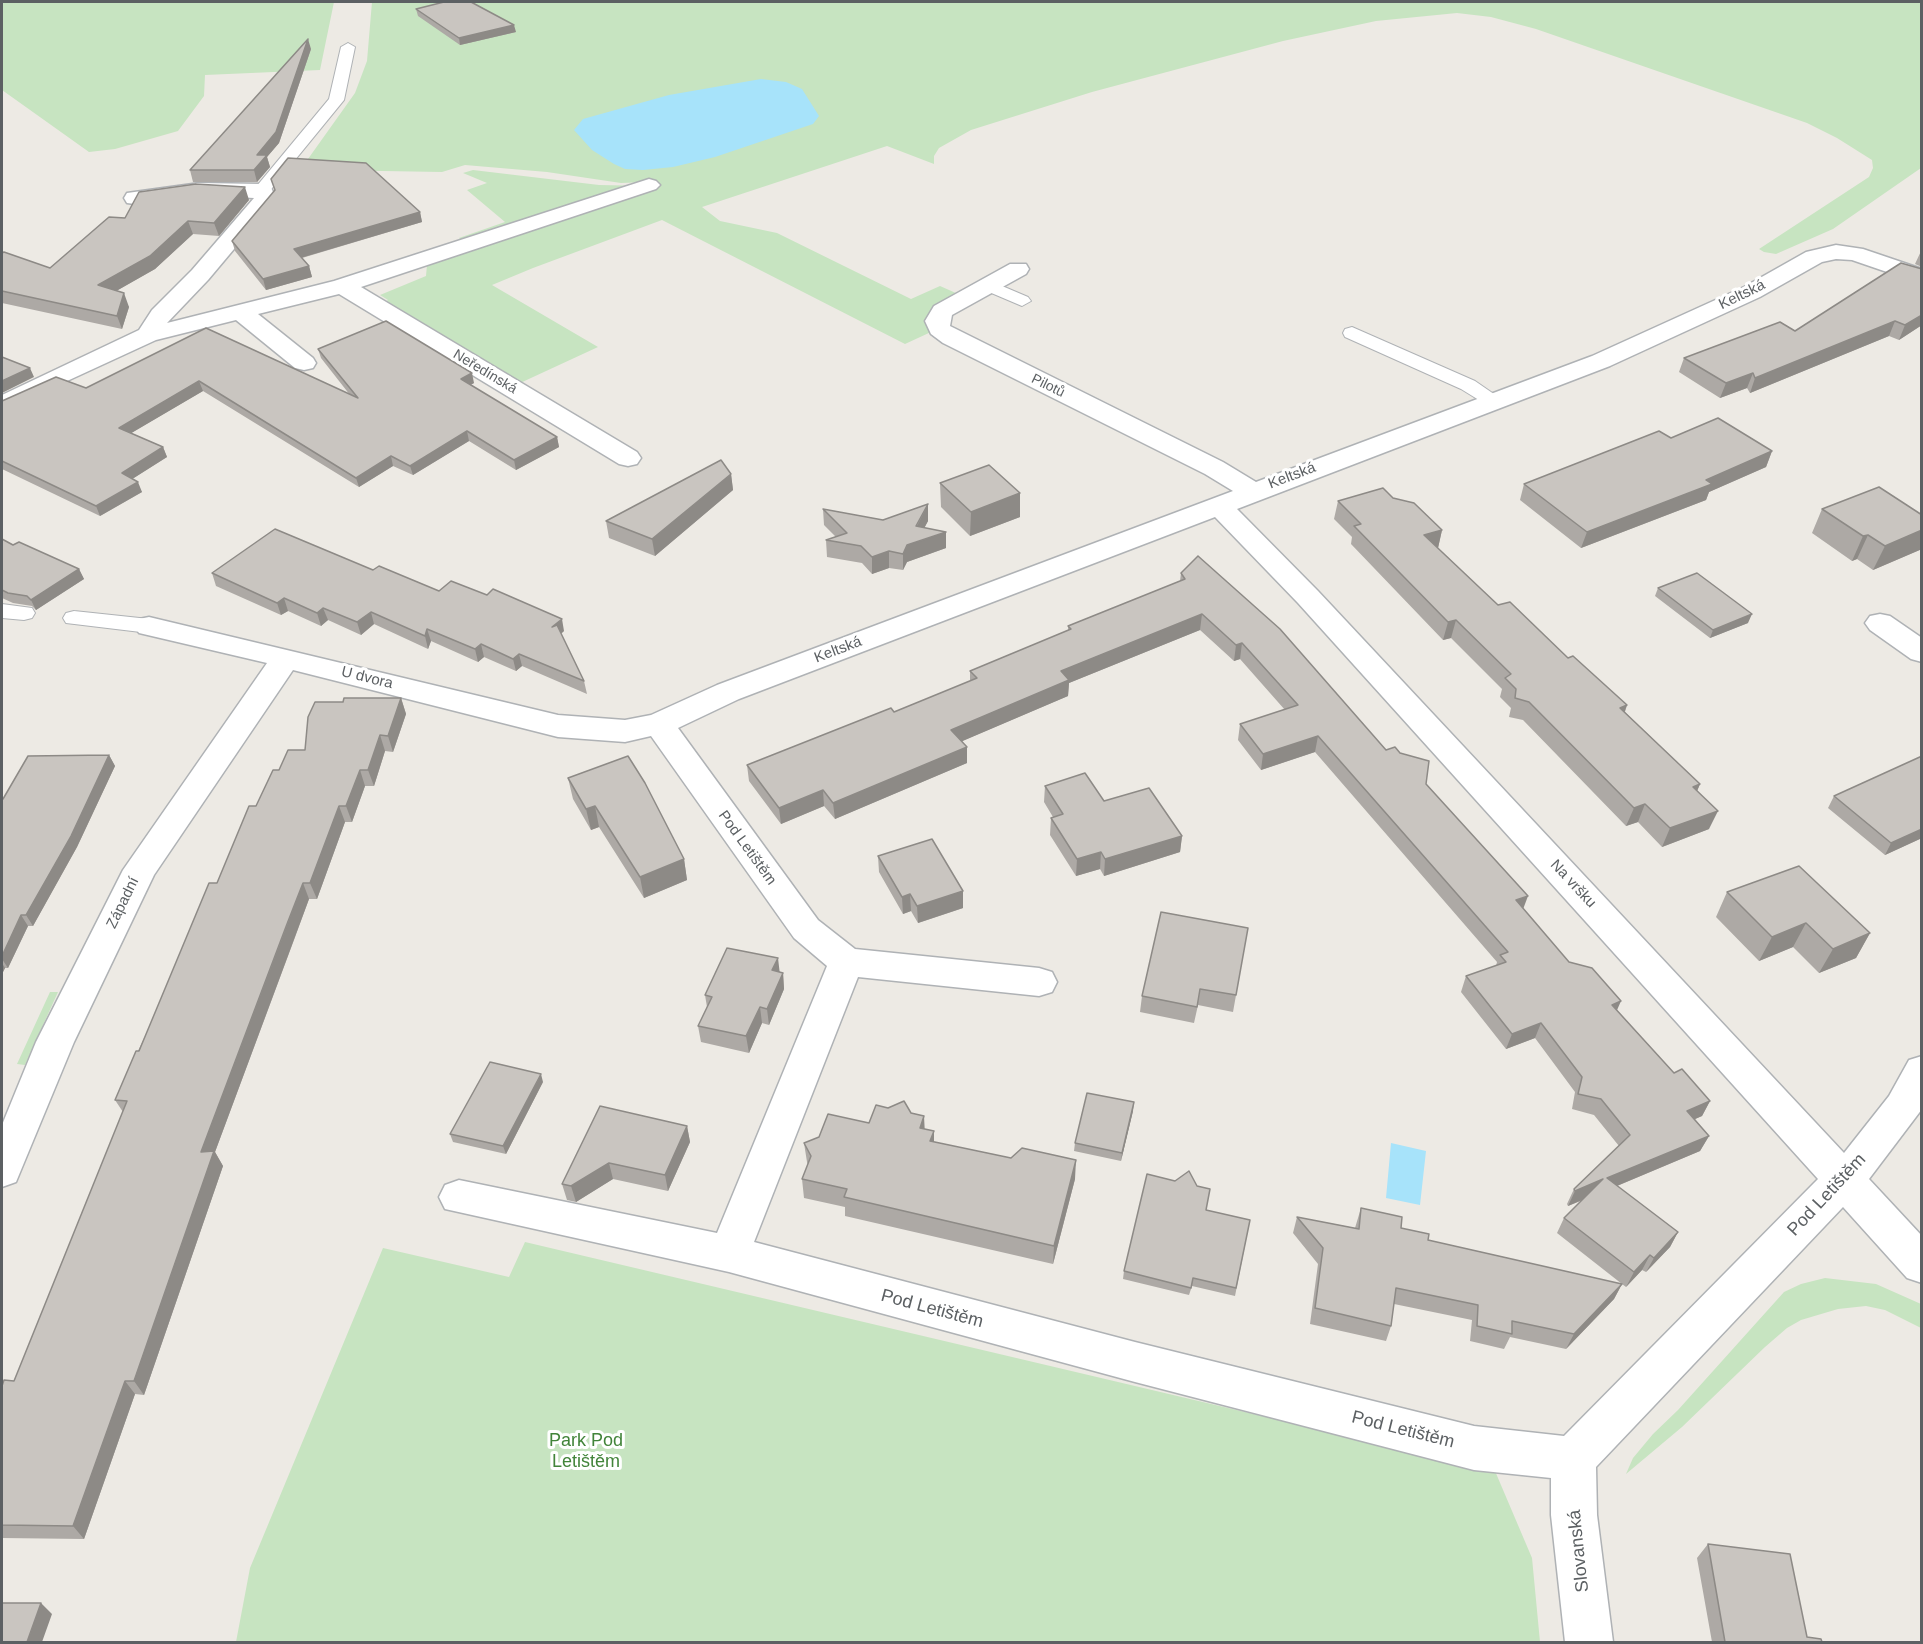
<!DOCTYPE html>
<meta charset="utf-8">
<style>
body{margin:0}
#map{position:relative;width:1923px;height:1644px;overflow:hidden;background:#edeae4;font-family:Helvetica,sans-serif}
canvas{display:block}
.frame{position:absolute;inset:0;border:3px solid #5c6063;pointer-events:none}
</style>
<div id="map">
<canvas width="1923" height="1644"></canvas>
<div class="frame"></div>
</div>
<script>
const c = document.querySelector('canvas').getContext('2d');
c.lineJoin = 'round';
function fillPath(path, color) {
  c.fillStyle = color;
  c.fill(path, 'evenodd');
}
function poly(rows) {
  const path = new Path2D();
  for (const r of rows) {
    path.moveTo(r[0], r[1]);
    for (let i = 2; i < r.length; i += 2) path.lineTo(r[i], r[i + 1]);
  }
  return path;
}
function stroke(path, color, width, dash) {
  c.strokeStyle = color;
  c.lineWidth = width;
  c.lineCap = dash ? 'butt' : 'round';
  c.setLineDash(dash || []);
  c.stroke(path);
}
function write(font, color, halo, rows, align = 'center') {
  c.font = font + ' Helvetica,sans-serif';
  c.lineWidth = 6;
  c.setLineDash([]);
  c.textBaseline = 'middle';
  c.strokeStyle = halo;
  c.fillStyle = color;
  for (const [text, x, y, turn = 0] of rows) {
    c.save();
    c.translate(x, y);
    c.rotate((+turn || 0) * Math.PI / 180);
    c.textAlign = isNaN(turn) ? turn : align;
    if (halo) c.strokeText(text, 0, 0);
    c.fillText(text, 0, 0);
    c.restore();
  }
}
fillPath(poly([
 [2,2,334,2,320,70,205,75,204,96,178,131,115,149,89,152,2,90],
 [372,2,1921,2,1921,168,1833,229,1776,254,1764,252,1759,249,1869,177,1873,168,1872,160,1837,138,1807,123,1536,29,1491,17,1457,13,1376,21,1283,41,1092,92,971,130,939,148,934,156,934,164,887,146,702,207,720,221,777,233,911,299,940,286,958,294,931,311,928,316,931,332,905,344,662,220,533,268,492,285,598,347,518,384,380,305,388,300,380,295,426,276,427,265,470,248,459,238,505,222,467,190,487,183,463,173,473,170,599,185,650,186,648,182,621,183,547,172,465,165,442,172,323,170,303,166,355,93,367,61],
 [50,992,58,992,25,1065,17,1064],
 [525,1242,1495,1471,1532,1558,1540,1642,236,1642,250,1568,383,1248,509,1277],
 [1825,1278,1876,1284,1921,1304,1921,1328,1885,1310,1866,1306,1838,1309,1801,1320,1787,1328,1765,1347,1682,1427,1626,1474,1633,1458,1653,1434,1678,1410,1784,1292,1801,1284]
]), '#c7e4c1');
fillPath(poly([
 [761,79,786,82,802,89,819,116,813,124,715,157,673,167,643,170,625,169,614,164,592,150,574,130,583,119,669,95],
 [1391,1143,1426,1151,1420,1205,1386,1198]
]), '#a7e3fa');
const lane = poly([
 [348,43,355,47,344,100,268,193,256,193,254,190,256,187,329,99,341,47,348,43],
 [988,280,1028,297,1031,301,1022,306,982,289,979,285,982,281,988,280],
 [1352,327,1475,381,1504,401,1501,405,1487,405,1461,389,1345,337,1343,333,1345,329,1352,327],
 [2,604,32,608,35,613,32,618,24,620,2,618,2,604],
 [74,611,149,619,157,621,160,626,157,631,149,633,66,623,63,618,66,613,74,611]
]);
const street = poly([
 [649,179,656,181,660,185,656,189,361,287,637,452,641,458,637,464,628,466,619,464,339,294,258,314,313,358,316,363,313,368,304,370,295,368,236,320,156,340,2,411,2,395,139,330,152,310,192,270,254,198,200,195,135,204,127,203,124,198,127,193,200,183,262,184,270,185,276,199,208,280,167,323,334,281,649,179],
 [1836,245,1863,249,1922,269,1922,284,1852,260,1836,259,1822,262,1760,297,1610,366,1237,509,1318,591,1844,1153,1889,1096,1909,1060,1922,1056,1922,1109,1869,1179,1922,1236,1922,1283,1907,1278,1843,1207,1596,1467,1597,1515,1613,1642,1565,1642,1551,1515,1551,1478,1474,1470,1135,1382,729,1272,445,1209,439,1197,445,1185,459,1180,717,1233,827,966,794,938,651,736,625,742,558,737,293,670,154,875,74,1042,16,1182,2,1187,2,1125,36,1042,123,870,267,663,139,633,134,626,139,619,149,617,558,715,625,720,651,715,717,685,1233,491,1205,474,943,343,931,334,925,321,934,306,1010,264,1026,264,1029,269,1026,274,952,315,950,326,1223,462,1256,482,1592,356,1744,287,1806,252,1836,245],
 [1215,517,1298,603,1818,1179,1564,1436,1474,1426,1135,1342,754,1242,858,977,1039,996,1052,992,1057,982,1052,972,1039,968,855,949,818,920,678,728,739,699,1215,517],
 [1880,614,1890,616,1922,638,1922,662,1911,659,1870,630,1865,623,1870,616,1880,614]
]);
stroke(lane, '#afb2b5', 2);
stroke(street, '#afb2b5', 3);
fillPath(lane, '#fff');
fillPath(street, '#fff');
fillPath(poly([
 [416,9,516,32,460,45,418,16],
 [311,49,279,143,267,157,270,167,257,182,193,182,190,170],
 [249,200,219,236,193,234,155,269,116,291,129,307,122,329,2,303,2,253,50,268,125,218],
 [420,212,422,222,302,258,309,266,312,277,266,290,235,251,232,241],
 [1922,249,1922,267,1915,264],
 [1922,269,1922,325,1899,340,1889,336,1750,393,1747,388,1720,398,1679,372,1684,358,1795,331],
 [206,328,350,395,321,358,318,349,474,383,470,385,557,437,559,447,516,470,469,441,413,475,393,466,359,487,203,391,131,433,163,447,167,457,132,479,142,492,100,516,2,469,2,401,86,388],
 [1772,451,1766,467,1709,492,1706,500,1581,548,1520,500,1524,484],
 [731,474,733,490,655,556,609,538,606,521],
 [940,483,1020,517,970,536,941,507],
 [1393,498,1442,530,1438,548,1498,605,1568,658,1627,705,1625,712,1700,784,1697,791,1709,829,1662,847,1638,822,1626,826,1523,720,1509,717,1511,708,1500,697,1502,689,1451,638,1443,640,1351,544,1352,537,1334,519,1338,501],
 [928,504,928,521,924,528,946,532,946,548,907,562,903,570,889,568,872,574,862,563,827,557,826,540,836,537,824,525,823,509,883,520],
 [1822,509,1922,515,1922,549,1873,570,1857,559,1852,561,1812,533],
 [2,539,13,545,79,569,84,579,36,610,32,606,13,603,2,598],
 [373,570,564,631,561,634,584,681,587,694,522,666,516,671,484,657,478,662,431,641,428,649,374,624,361,635,328,620,321,626,288,611,281,615,216,586,212,573],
 [1181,573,1426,784,1523,909,1569,962,1617,1010,1674,1073,1710,1101,1702,1116,1695,1119,1709,1136,1700,1151,1617,1186,1678,1232,1670,1247,1646,1272,1642,1270,1626,1287,1622,1284,1614,1299,1566,1349,1510,1337,1504,1349,1470,1341,1472,1320,1394,1304,1391,1326,1386,1341,1310,1324,1318,1264,1293,1233,1297,1217,1355,1228,1361,1208,1401,1228,1428,1240,1622,1284,1557,1233,1564,1218,1583,1200,1568,1206,1567,1204,1574,1189,1619,1146,1594,1115,1572,1109,1575,1092,1535,1038,1506,1049,1461,992,1466,976,1496,966,1497,962,1315,752,1261,770,1238,740,1240,724,1285,710,1240,659,1234,661,1200,630,1069,683,1068,696,962,741,967,747,967,763,835,819,824,806,781,824,749,781,747,765,894,712,970,681,970,671,1068,631,1068,626,1180,581],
 [1658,588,1748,623,1710,638,1655,596],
 [401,698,406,714,393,752,385,751,374,786,365,786,352,822,345,822,317,899,309,899,294,940,215,1152,223,1166,144,1395,135,1394,84,1539,2,1538,2,1386,14,1381,123,1112,115,1100,217,883,256,806,279,770,305,750,343,702],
 [109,755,115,766,77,847,33,926,28,926,8,968,5,968,2,974,2,799,3,799],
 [568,778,684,859,687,880,644,898,599,827,591,830,573,799],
 [1045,786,1104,801,1182,836,1180,852,1104,876,1100,869,1076,876,1050,835,1051,818,1053,817,1044,802],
 [1834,796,1922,838,1885,855,1828,808],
 [878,856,963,908,918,923,911,911,903,914,879,872],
 [1727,892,1870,933,1856,958,1819,973,1793,947,1759,961,1716,917],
 [1248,928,1233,1012,1198,1005,1194,1023,1140,1012,1142,996],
 [779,972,783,973,784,989,769,1025,762,1023,749,1053,701,1042,698,1026,707,1007,705,995],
 [543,1082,506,1154,453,1142,450,1134],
 [1133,1111,1121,1161,1074,1151,1075,1143],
 [911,1113,924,1116,924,1129,934,1142,1075,1179,1053,1264,845,1216,845,1207,804,1198,802,1179,808,1165,807,1162,804,1143,869,1123],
 [687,1126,690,1142,668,1191,613,1179,576,1202,567,1200,562,1184],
 [1206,1210,1250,1220,1235,1296,1192,1286,1189,1295,1123,1279,1124,1271],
 [1708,1544,1807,1637,1822,1642,1712,1642,1697,1558]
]), '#ada9a5');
fillPath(poly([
 [514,25,516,32,460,45,459,38],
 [308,39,311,49,279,143,267,157,270,167,257,182,254,170,257,155],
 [245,187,249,200,219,236,214,223],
 [420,212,422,222,297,259,294,249],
 [188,221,193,234,155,269,104,298,98,285],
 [309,266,312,277,266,290,263,279],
 [124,293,129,307,122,329,117,316],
 [1922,315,1922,325,1899,340,1905,325],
 [1895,321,1889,336,1750,393,1755,378],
 [30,368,34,377,2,393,2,381],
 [472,373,474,383,463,389,461,379],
 [1753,373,1747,388,1720,398,1726,383],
 [199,381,203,391,123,438,119,428],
 [467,431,469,441,413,475,410,466],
 [557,437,559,447,516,470,514,460],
 [163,447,167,457,126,483,122,473],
 [1772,451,1766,467,1709,492,1706,500,1581,548,1587,532],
 [391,456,393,466,359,487,356,478],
 [731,474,733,490,655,556,652,539],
 [138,482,142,492,100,516,96,506],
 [1020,493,1020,517,970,536,971,512],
 [928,504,928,521,917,542,946,532,946,548,907,562,903,570,903,554],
 [1442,530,1438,548,1424,535],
 [1922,530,1922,549,1873,570,1885,546],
 [1868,535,1857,559,1852,561,1863,536],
 [889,551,889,568,872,574,872,557],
 [79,569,84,579,36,610,31,600],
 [284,598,288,611,281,615,277,603],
 [323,608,328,620,321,626,317,613],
 [371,612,374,624,361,635,357,622],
 [1202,614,1200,630,1069,683,1068,696,951,746,951,730,1061,671],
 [1752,614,1748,623,1710,638,1713,630],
 [562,619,564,631,554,639,552,627],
 [1456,620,1451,638,1443,640,1448,622],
 [427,629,431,641,428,649,425,636],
 [1242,643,1240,659,1234,661,1236,645],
 [481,644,484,657,478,662,475,649],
 [519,654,522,666,516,671,513,659],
 [401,698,406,714,393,752,388,736],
 [1627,705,1620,724,1620,708],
 [380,735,385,751,374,786,368,770],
 [1318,736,1315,752,1261,770,1263,754],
 [967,747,967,763,835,819,833,803],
 [109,755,115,766,77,847,33,926,26,915],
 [360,770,365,786,352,822,346,806],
 [1700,784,1692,803,1693,787],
 [823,790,824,806,781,824,779,808],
 [1645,804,1638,822,1626,826,1634,808],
 [339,806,345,822,317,899,310,883],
 [595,806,599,827,591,830,586,809],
 [1718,811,1709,829,1662,847,1670,828],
 [1922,829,1922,838,1885,855,1891,843],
 [1182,836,1180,852,1104,876,1105,859],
 [1101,852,1100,869,1076,876,1077,859],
 [684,859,687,880,644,898,640,877],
 [303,883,309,899,215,1152,223,1166,144,1395,134,1381,201,1152],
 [963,891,963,908,918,923,917,906],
 [910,894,911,911,903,914,902,897],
 [1528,896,1522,912,1516,900],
 [21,915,28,926,8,968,2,959,2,956],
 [1806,923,1793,947,1759,961,1772,937],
 [1870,933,1856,958,1819,973,1833,949],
 [778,958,780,975,772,970],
 [2,963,5,968,2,974],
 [783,973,784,989,769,1025,767,1009],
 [1621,1001,1614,1017,1612,1005],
 [760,1007,762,1023,749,1053,746,1036],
 [1541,1023,1535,1038,1506,1049,1512,1034],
 [541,1074,543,1082,506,1154,503,1146],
 [1710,1101,1702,1116,1679,1126,1687,1111],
 [1134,1102,1133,1111,1121,1161,1122,1153],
 [924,1116,925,1135,920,1128],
 [687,1126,690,1142,668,1191,665,1175],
 [934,1131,934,1150,930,1141],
 [1709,1136,1700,1151,1600,1193,1607,1178],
 [1076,1160,1075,1179,1053,1264,1054,1246],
 [609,1163,613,1179,576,1202,571,1186],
 [1603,1179,1596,1194,1568,1206,1575,1191],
 [1678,1232,1670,1247,1646,1272,1654,1258],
 [1650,1255,1642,1270,1626,1287,1634,1272],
 [1622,1284,1614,1299,1566,1349,1574,1334],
 [125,1381,135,1394,84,1539,73,1526],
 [41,1603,52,1614,42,1642,27,1642]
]), '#8d8a86');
const building = poly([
 [444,2,471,2,514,25,459,38,416,9,444,2],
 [308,39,276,132,257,155,267,155,254,170,190,170,308,39],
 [288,158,366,163,420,212,294,249,309,266,263,279,232,241,275,190,271,179,288,158],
 [196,184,245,187,214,223,188,221,150,256,98,285,124,293,117,316,2,291,2,253,4,252,50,268,109,217,125,218,139,192,196,184],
 [1901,263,1922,269,1922,315,1905,325,1895,321,1755,378,1753,373,1726,383,1684,358,1780,322,1795,331,1901,263],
 [386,321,472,373,461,379,557,437,514,460,467,431,410,466,391,456,356,478,199,381,119,428,163,447,122,473,138,482,96,506,2,461,2,401,56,377,86,388,206,328,358,398,318,349,386,321],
 [2,357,30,368,2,381,2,357],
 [1718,418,1772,451,1706,480,1712,484,1587,532,1524,484,1659,431,1671,438,1718,418],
 [721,460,731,474,652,539,606,521,721,460],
 [989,465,1020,493,971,512,940,483,989,465],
 [1879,487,1922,515,1922,530,1885,546,1868,535,1863,536,1822,509,1879,487],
 [1383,488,1393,498,1414,503,1442,530,1424,535,1498,605,1510,602,1568,658,1573,656,1627,705,1620,708,1700,784,1693,787,1718,811,1670,828,1645,804,1634,808,1529,702,1515,698,1516,689,1505,678,1511,674,1456,620,1448,622,1354,526,1361,524,1338,501,1383,488],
 [928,504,916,526,946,532,907,545,903,554,889,551,872,557,861,546,826,540,847,533,823,509,883,520,928,504],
 [275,529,373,570,379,566,439,591,451,581,487,595,493,589,562,619,552,627,557,625,584,681,519,654,513,659,481,644,475,649,427,629,425,636,371,612,357,622,323,608,317,613,284,598,277,603,212,573,275,529],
 [2,539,13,545,19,542,79,569,31,600,27,596,8,593,2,590,2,539],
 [1198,556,1280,629,1386,750,1395,747,1400,753,1429,761,1426,784,1528,896,1516,900,1569,962,1592,968,1621,1001,1612,1005,1674,1073,1682,1069,1710,1101,1687,1111,1709,1136,1607,1178,1678,1232,1654,1258,1650,1255,1634,1272,1564,1218,1603,1179,1575,1191,1574,1189,1630,1135,1601,1099,1578,1094,1582,1077,1541,1023,1512,1034,1466,976,1506,962,1500,955,1508,952,1318,736,1263,754,1240,724,1298,705,1242,643,1236,645,1202,614,1061,671,1069,680,951,730,967,747,833,803,823,790,779,808,747,765,891,708,894,712,977,678,970,671,1071,629,1068,626,1185,579,1181,573,1198,556],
 [1697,573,1752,614,1713,630,1658,588,1697,573],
 [344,698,401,698,388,736,380,735,368,770,360,770,346,806,339,806,310,883,303,883,287,924,201,1152,214,1151,134,1381,125,1381,73,1526,2,1525,2,1386,4,1380,14,1381,127,1101,115,1100,136,1051,139,1051,209,883,217,883,249,806,256,806,273,770,279,770,288,750,305,750,308,717,315,702,343,702,344,698],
 [109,755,71,836,26,915,21,915,2,956,2,799,3,799,28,756,109,755],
 [628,756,645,783,684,859,640,877,595,806,586,809,568,778,628,756],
 [1922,756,1922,829,1891,843,1834,796,1922,756],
 [1085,773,1104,801,1149,788,1182,836,1105,859,1101,852,1077,859,1051,818,1063,814,1045,786,1085,773],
 [932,839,963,891,917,906,910,894,902,897,878,856,932,839],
 [1799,866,1870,933,1833,949,1806,923,1772,937,1727,892,1799,866],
 [1161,912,1248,928,1236,995,1200,989,1197,1007,1142,996,1161,912],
 [727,948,778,958,772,970,783,973,767,1009,760,1007,746,1036,698,1026,712,997,705,995,727,948],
 [490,1062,541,1074,503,1146,450,1134,490,1062],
 [1087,1093,1134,1102,1122,1153,1075,1143,1087,1093],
 [904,1101,911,1113,924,1116,920,1128,934,1131,930,1141,1011,1158,1022,1148,1076,1160,1054,1246,844,1197,847,1189,802,1179,811,1156,804,1143,819,1137,828,1114,869,1123,876,1105,888,1108,904,1101],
 [600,1106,687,1126,665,1175,609,1163,571,1186,562,1184,600,1106],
 [1189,1171,1197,1186,1210,1189,1206,1210,1250,1220,1236,1288,1193,1278,1191,1288,1124,1271,1147,1174,1175,1181,1189,1171],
 [1361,1208,1402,1217,1401,1228,1429,1234,1428,1240,1622,1284,1574,1334,1512,1321,1512,1334,1477,1326,1478,1305,1396,1288,1391,1326,1315,1308,1323,1248,1297,1217,1359,1229,1361,1208],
 [1708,1544,1790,1554,1807,1637,1821,1639,1822,1642,1725,1642,1708,1544],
 [2,1603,41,1603,27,1642,2,1642,2,1603]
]);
fillPath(building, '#c9c5c0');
stroke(building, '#8d8a86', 1.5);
write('14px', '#5c6063', '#fff', [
 ["Neředínská",485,372,31],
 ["Pilotů",1048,386,26]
]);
write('15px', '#5c6063', '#fff', [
 ["Keltská",1742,295,-26],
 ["Keltská",1292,476,-21],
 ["Keltská",838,650,-21],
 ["U dvora",367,678,14],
 ["Pod Letištěm",747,848,54],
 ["Na vršku",1573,884,47],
 ["Západní",123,903,-64]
]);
write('18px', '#5c6063', '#fff', [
 ["Pod Letištěm",1827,1195,-47],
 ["Pod Letištěm",932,1309,15],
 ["Pod Letištěm",1403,1430,14],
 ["Slovanská",1579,1551,-96]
]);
write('18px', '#42843a', '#fff', [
 ["Park Pod",586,1441],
 ["Letištěm",586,1462]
]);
</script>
